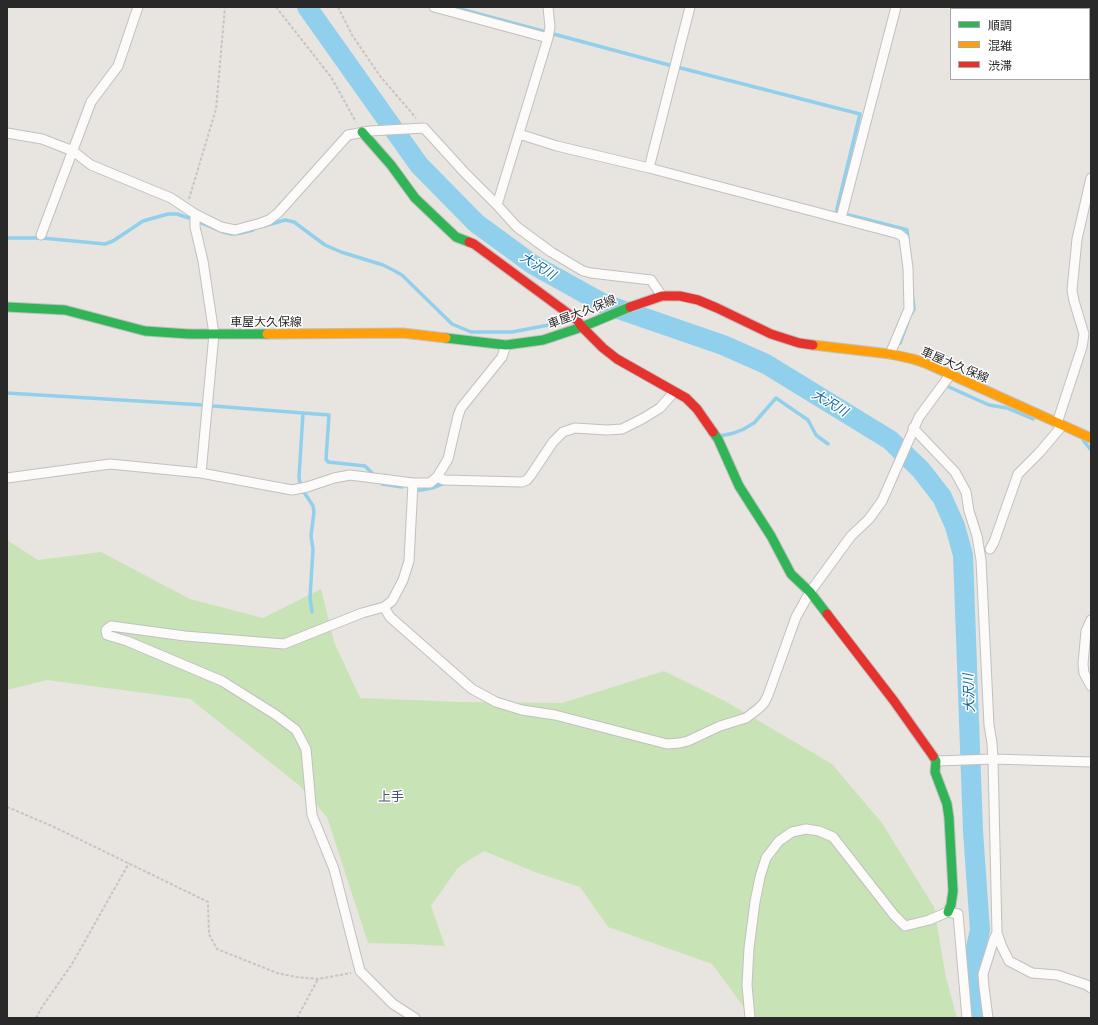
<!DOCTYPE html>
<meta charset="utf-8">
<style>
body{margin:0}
#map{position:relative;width:1098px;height:1025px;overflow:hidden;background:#e8e4df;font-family:Commissioner,"Noto Sans JP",sans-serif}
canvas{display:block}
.frame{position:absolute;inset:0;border:8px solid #292929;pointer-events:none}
.legend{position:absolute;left:950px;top:8px;width:140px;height:72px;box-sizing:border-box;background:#fff;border:1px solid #a9a9a9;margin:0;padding:5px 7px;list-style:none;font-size:12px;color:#292929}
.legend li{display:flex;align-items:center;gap:8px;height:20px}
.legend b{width:20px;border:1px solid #a9a9a9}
</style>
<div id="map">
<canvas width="1098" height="1025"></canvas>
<div class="frame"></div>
<ul class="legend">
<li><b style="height:5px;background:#30b455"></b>順調</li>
<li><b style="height:5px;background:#ff9f0a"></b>混雑</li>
<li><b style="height:5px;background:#e5322d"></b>渋滞</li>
</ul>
</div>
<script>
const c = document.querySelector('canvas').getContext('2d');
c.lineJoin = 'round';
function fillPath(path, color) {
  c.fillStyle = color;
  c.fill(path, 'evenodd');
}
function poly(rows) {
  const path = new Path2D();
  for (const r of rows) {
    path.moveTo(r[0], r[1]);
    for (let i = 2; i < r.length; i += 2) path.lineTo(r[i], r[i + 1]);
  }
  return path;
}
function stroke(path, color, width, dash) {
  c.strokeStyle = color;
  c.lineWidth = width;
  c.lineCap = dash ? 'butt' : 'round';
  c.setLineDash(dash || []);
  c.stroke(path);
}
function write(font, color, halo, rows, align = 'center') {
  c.font = font + ' Commissioner,"Noto Sans JP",sans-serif';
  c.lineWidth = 3;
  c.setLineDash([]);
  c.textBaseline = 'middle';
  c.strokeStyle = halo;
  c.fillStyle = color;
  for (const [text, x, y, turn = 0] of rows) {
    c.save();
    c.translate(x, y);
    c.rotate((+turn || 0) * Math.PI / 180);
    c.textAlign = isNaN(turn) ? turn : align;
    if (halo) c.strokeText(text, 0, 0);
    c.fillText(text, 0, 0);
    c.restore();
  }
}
fillPath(poly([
 [7,540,38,560,101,552,190,599,263,618,321,589,334,642,360,698,462,702,562,703,664,671,725,701,832,764,882,823,934,907,946,978,957,1018,752,1018,712,964,608,927,580,887,535,872,484,851,463,864,457,869,431,906,445,946,409,944,368,943,327,817,299,785,190,699,47,680,7,690]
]), '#c8e4b6');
stroke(poly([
 [453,7,669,65,860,114,837,209,837,212,904,229,907,230,908,239],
 [199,222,223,232,231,234,241,233,253,230],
 [264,226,285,220,294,222,325,245,341,252,383,265,393,270,402,275,452,324,471,332,512,332,554,324],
 [7,238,42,238,105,244,113,241,143,221,168,214,177,214,189,218],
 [912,313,914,309,913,299],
 [900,343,908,322],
 [949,387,989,405,1007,408,1033,419],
 [7,393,203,405],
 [213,406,329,415,326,459,328,462,365,466,373,474],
 [720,436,734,433,744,429,754,423,776,398,808,420,816,435,828,444],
 [1083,440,1091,450],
 [300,483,299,477,303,413],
 [382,484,402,487],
 [418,490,421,490,432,488,445,483],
 [304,492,313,506,314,512,311,536,313,549,310,598,312,612]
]), '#90d0ec', 3.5);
stroke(poly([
 [307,7,419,165,476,223,532,264,604,304,723,345,766,364,890,440,921,470,942,497,955,526,963,555,973,831,980,930,971,969,976,1018]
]), '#90d0ec', 20);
const street = poly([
 [434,7,548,38],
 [7,133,42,139,73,151,91,165,171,198,195,214,221,227,235,230,261,223,269,220,278,213,348,135,370,131,424,128,465,173,497,205,517,227,551,252,583,271,591,273,651,280,662,296],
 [519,134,557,146,649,168,899,234,904,238,908,268,909,309,890,354],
 [649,168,690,7],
 [497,205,548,38,550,27,548,7],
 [195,214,195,227,203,261,214,334,201,473],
 [841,218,896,7],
 [41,235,91,102,118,66,138,7],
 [1057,423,1082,347,1084,334,1074,301,1072,290,1077,239,1091,178],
 [913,428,955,472,966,492,969,511,977,536,981,560,989,725,992,743,993,759,997,933,994,939,983,974,984,987,988,1018],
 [437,477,444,480,522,482,527,480,531,475,553,442,563,432,575,428,607,430,622,429,642,419,660,408,674,392],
 [7,478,110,464,201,473,292,490,307,487,334,478,350,475,413,483,430,483,437,477,448,459,458,416,461,408,502,357,506,345],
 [413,483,409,561,403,580,392,601,384,607,362,613,284,644,185,636,111,626,106,630,107,635,127,641,222,681,276,715,296,730,306,749,312,815,334,869,360,971,393,1004,415,1018],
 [990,549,994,542,1018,474,1039,453,1062,426],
 [384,607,390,617,472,689,496,702,522,710,555,715,667,744,680,743,688,741,720,726,746,718,758,709,764,703,768,695,796,617,810,592,851,536,869,519,882,501,919,417,950,375],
 [1091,620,1086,631,1083,664,1084,673,1091,686],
 [936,761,993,759,1091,762],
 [997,933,1002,947,1009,961,1032,973,1057,975,1087,985,1091,988],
 [750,1018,747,985,749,948,755,902,760,877,766,858,779,841,792,832,806,829,819,831,833,837,894,915,905,926,929,920,948,912,958,914,967,1018]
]);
const fast = poly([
 [362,132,391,165,415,198,456,237,469,242],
 [7,307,65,310,145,331,189,334,267,334],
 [446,338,506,345,543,340,582,327,630,307],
 [713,432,718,439,739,486,771,536,791,574,810,592,827,614],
 [933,756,936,761,935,772,947,804,949,818,953,891,951,905,948,912]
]);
const slow = poly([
 [267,334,403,333,446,338],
 [813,345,890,354,913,359,925,363,1091,438]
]);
const jam = poly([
 [469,242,474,244,577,320,582,327,603,348,617,359,686,398,697,409,713,432],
 [630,307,662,296,680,296,698,300,717,308,771,334,799,343,813,345],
 [827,614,894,701,933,756]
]);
stroke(street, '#c1c0c1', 11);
stroke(fast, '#c1c0c1', 11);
stroke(slow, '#c1c0c1', 11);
stroke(jam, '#c1c0c1', 11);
stroke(poly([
 [276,7,331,77,356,122],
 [338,7,352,35,380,76,416,118],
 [189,199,216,109,225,7],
 [7,807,52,826,208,902,209,934,217,949,277,973,296,977,318,979,351,973],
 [36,1018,42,1007,72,964,129,863],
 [297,1018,318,979]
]), '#c4c4c4', 2, [3, 2]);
stroke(street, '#fcfbfa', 9);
stroke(fast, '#30b455', 9);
stroke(slow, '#ff9f0a', 9);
stroke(jam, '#e5322d', 9);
write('12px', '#292929', '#fff', [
 ["車屋大久保線",582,312,-21],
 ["車屋大久保線",266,322],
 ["車屋大久保線",955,365,23]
]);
write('italic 13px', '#0a649d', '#fff', [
 ["大沢川",538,266,32],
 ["大沢川",830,403,31],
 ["大沢川",969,693,-93]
]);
write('13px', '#49507b', '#fff', [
 ["上手",391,797]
]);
</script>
